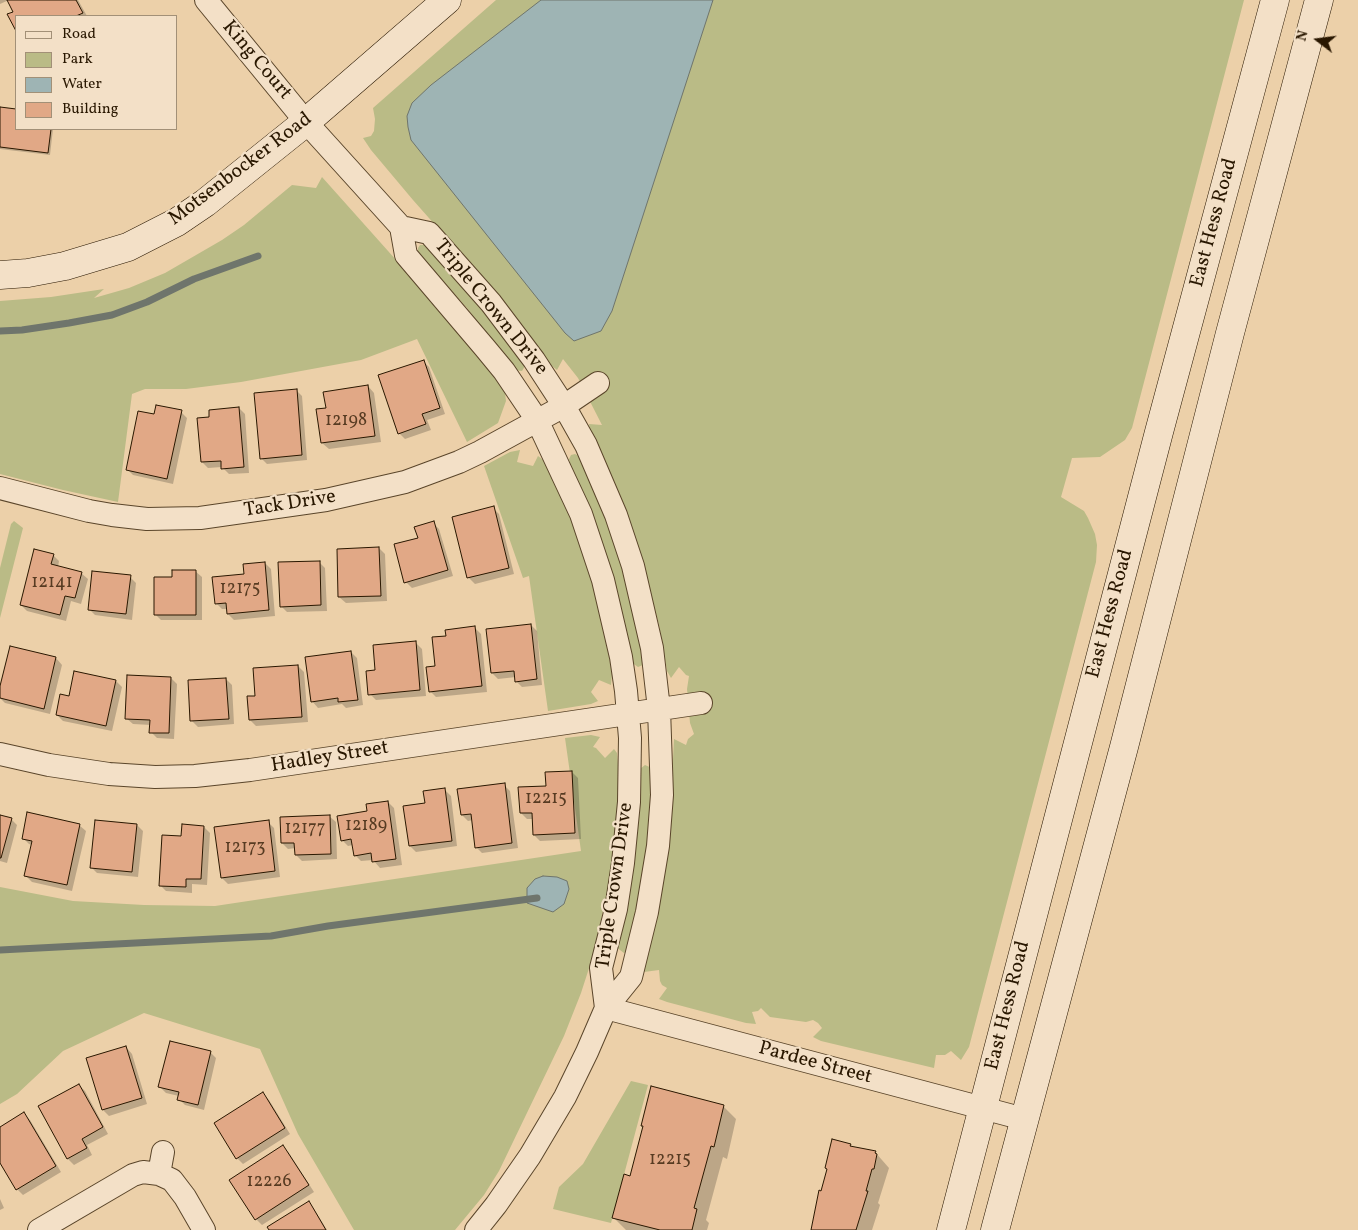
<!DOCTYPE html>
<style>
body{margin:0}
#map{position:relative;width:1358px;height:1230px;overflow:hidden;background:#ecd0a9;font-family:Vollkorn,serif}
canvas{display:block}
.legend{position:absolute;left:15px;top:15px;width:162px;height:115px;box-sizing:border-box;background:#f3e0c7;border:1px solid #a29077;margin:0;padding:6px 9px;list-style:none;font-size:15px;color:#291700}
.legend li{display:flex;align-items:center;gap:10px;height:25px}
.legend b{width:25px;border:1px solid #a29077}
.north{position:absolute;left:1293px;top:15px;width:50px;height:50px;-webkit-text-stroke:4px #f3e0c7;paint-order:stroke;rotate:285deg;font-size:14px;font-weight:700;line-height:20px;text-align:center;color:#291700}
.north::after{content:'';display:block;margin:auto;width:18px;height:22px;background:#291700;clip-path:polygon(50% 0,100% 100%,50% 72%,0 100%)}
</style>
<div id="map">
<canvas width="1358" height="1230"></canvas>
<ul class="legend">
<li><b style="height:6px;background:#f3e0c7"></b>Road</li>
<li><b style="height:14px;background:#babb86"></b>Park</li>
<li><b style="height:14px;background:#9eb4b4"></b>Water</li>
<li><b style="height:14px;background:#e1a886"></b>Building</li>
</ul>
<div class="north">N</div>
</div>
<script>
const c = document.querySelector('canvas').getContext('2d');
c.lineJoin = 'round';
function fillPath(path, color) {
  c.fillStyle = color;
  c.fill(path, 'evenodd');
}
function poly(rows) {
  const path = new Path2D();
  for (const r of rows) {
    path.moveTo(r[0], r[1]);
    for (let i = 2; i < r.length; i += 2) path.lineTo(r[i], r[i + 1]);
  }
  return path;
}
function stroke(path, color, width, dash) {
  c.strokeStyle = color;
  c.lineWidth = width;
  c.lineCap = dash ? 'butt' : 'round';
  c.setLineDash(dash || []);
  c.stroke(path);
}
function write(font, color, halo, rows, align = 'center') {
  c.font = font + ' Vollkorn,serif';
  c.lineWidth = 4.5;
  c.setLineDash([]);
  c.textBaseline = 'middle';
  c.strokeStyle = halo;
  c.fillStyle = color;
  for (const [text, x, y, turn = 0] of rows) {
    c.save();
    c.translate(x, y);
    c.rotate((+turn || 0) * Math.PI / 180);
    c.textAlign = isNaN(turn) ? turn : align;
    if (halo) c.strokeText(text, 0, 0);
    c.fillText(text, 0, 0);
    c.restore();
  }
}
fillPath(poly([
 [496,0,1244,0,1132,428,1125,440,1100,457,1072,458,1061,497,1084,511,1088,518,1095,534,1097,545,1096,562,969,1047,961,1060,951,1051,945,1055,936,1055,934,1068,821,1041,813,1037,822,1028,818,1023,813,1020,806,1022,770,1017,761,1008,758,1011,752,1012,756,1024,746,1023,667,1002,659,999,667,988,662,985,660,981,659,970,644,972,655,926,672,779,674,739,686,745,688,739,694,734,690,723,687,689,689,676,686,675,679,667,671,678,667,671,659,625,638,545,590,431,589,424,602,425,578,378,563,359,557,370,552,366,513,313,413,200,371,150,363,138,371,136,374,131,375,119,373,108],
 [322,177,430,298,472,348,501,386,505,393,506,401,498,423,467,442,417,339,361,360,241,382,186,389,145,389,132,394,118,502,63,490,0,474,0,301,51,297,104,289,94,298,129,288,165,273,222,240,244,225,292,185,316,188],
 [420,245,425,245,482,306,525,366,522,371,514,370,467,308,418,253,418,248],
 [520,450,517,462,533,466,538,456,546,462,570,513,601,609,612,674,611,685,599,680,591,692,598,701,591,704,548,711,529,576,523,578,484,466,510,452],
 [575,454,579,456,614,537,645,657,643,665,638,667,631,662,570,464,569,459,571,455],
 [14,521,23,528,0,618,0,568,11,524],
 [591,735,600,737,593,747,596,748,605,758,614,749,617,753,618,764,618,807,614,845,608,890,592,959,581,993,564,1036,499,1171,484,1195,455,1230,354,1230,298,1134,260,1049,144,1013,63,1051,17,1094,0,1104,0,887,73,901,144,905,215,906,581,851,565,738],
 [645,765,652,768,653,772,646,866,629,951,624,953,616,947,640,769],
 [631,1081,648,1085,611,1223,553,1209,559,1187,583,1164]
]), '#babb86');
const water = poly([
 [541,0,713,0,612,311,601,331,574,341,565,333,411,140,408,127,407,116,412,103,431,85,541,0],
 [543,876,557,877,567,881,569,889,564,904,553,912,527,903,527,888,535,879,543,876]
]);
fillPath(water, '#9eb4b4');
stroke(water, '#6f756c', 1);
fillPath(poly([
 [0,0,9,0,0,4],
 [9,0,78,0,87,16,16,16,16,29,9,15,15,12],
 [0,108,16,110,16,129,53,129,50,155,0,149],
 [423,361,429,367,445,414,427,420,431,430,405,439,399,433],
 [368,386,374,393,381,442,329,449,322,443,318,410,327,409],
 [296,390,302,396,307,460,267,464,261,458],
 [239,408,245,414,249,473,229,474,222,467,208,468,202,462,211,418],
 [181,412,187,418,173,484,133,475,127,469,155,416],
 [493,508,499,514,514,574,475,584,469,578,454,518],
 [433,523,439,529,453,576,412,588,406,582],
 [379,548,385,554,387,601,346,603,339,597],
 [53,555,59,561,58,567,81,573,88,579,81,604,71,601,66,621,27,611,21,605],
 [319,562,325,568,327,611,287,612,281,606],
 [265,563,271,569,275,616,234,620,228,614,228,609,222,609,216,603,245,575],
 [195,571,202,577,202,620,161,620,155,614,174,578],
 [130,577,136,583,132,620,95,615,89,609],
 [531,625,537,631,542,685,522,687,516,681,516,677,498,679,492,673],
 [475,628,481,634,487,692,436,697,430,691,447,637],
 [416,643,422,649,426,696,376,700,370,694,377,671],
 [351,652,357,658,363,705,346,708,342,704,318,708,312,701],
 [56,658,62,665,50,714,5,703,0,698,0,691],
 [298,666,304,672,308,722,256,726,250,720,256,697],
 [171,678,177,684,174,739,157,738,151,732,151,725,133,724,126,718],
 [226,679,232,685,234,724,198,727,192,721],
 [116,681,122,687,112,731,63,721,57,715,70,697],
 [572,772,578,778,581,839,540,841,534,835,533,819,527,819,521,813,547,787],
 [504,785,510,791,518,848,482,853,476,847,473,820,468,821,462,815],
 [445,790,451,796,457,846,416,852,410,846,426,804],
 [388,802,394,808,402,865,380,868,373,860,361,861,355,855,353,845,348,846,342,840,368,812],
 [0,816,11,819,17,825,7,863,0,861],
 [329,816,336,822,337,859,302,861,296,855,296,848,288,849,282,843],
 [268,822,274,828,280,877,228,884,222,878],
 [79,825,86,831,72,891,32,882,26,876,32,845,29,844,23,838],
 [137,825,143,831,138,877,97,873,91,867],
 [204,827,210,833,207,885,192,884,192,893,166,891,160,885,183,838],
 [126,1047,132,1054,147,1104,109,1116,103,1110,88,1059],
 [210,1052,216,1058,204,1110,185,1105,179,1099,179,1096,166,1093,160,1087],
 [79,1085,85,1091,108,1134,87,1145,92,1155,74,1165,68,1159],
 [263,1094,269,1100,290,1134,243,1164,237,1158],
 [723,1106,736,1119,727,1159,723,1157,706,1220,709,1223,707,1230,626,1230,614,1218,631,1178,644,1127,642,1125],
 [24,1114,30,1120,61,1172,23,1195,17,1189,0,1161,0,1129],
 [850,1145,853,1147,875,1152,889,1168,878,1203,880,1205,872,1230,812,1230,822,1192],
 [283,1147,289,1153,314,1192,262,1225,256,1219,231,1180],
 [0,1199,4,1208,0,1210],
 [308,1203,314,1209,327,1230,271,1230]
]), '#0003');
stroke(poly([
 [0,331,22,330,69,323,112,315,147,302,194,279,258,256],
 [0,950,271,936,328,926,537,898]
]), '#6f756c', 7);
const building = poly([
 [7,0,76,0,83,13,76,16,16,16,16,31,7,14,13,12,7,0],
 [0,107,16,109,16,129,51,129,48,153,0,147,0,107],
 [424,360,440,408,422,414,426,424,398,434,378,375,424,360],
 [368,385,375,436,321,443,316,409,326,408,323,392,368,385],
 [297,389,302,455,260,459,254,393,297,389],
 [156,405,182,410,167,479,126,470,138,411,154,414,156,405],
 [239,407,244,467,221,469,221,461,201,462,197,418,209,417,209,410,239,407],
 [494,506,509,568,467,578,452,517,494,506],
 [434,521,448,570,404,583,394,544,418,538,414,527,434,521],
 [379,547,381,596,338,597,337,549,379,547],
 [34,549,54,554,51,564,82,572,75,598,65,596,60,615,20,605,34,549],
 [320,561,321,605,280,607,278,562,320,561],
 [265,562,269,610,227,614,226,603,215,604,212,577,244,574,243,564,265,562],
 [172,570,196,570,196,615,154,615,154,577,172,577,172,570],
 [92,571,131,575,126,614,88,610,92,571],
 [531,624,537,679,515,682,514,671,491,673,486,629,531,624],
 [475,626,482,686,429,692,426,667,435,666,432,637,446,636,445,630,475,626],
 [416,641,420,690,368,695,366,671,375,670,373,645,416,641],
 [10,646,56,657,44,709,0,698,0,686,10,646],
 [351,651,358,700,338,702,338,698,311,702,305,657,351,651],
 [298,665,302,717,249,720,247,696,255,696,253,668,298,665],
 [74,671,116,680,106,726,56,715,60,694,69,696,74,671],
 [127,675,171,677,169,733,149,733,150,720,125,719,127,675],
 [226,678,229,719,190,721,188,680,226,678],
 [572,771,575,833,533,835,532,813,520,813,518,787,546,786,545,772,572,771],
 [505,783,512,843,475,848,471,814,461,815,457,789,505,783],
 [445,788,452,841,409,846,403,806,425,803,423,791,445,788],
 [388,801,396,859,372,862,371,853,354,856,351,839,341,841,337,816,367,811,366,804,388,801],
 [27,812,80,824,67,885,24,876,32,841,22,839,27,812],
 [0,815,12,818,1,858,0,858,0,815],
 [330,815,331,854,295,855,294,843,281,843,280,817,330,815],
 [95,820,137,824,132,872,90,868,95,820],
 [269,820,275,871,221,878,214,827,269,820],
 [182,824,204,826,201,879,186,879,186,887,159,886,162,835,181,836,182,824],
 [170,1041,211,1051,198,1105,177,1100,179,1092,158,1087,170,1041],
 [126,1046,142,1098,102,1110,86,1058,126,1046],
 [79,1084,103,1127,82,1139,87,1148,67,1159,38,1106,79,1084],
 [651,1086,724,1105,714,1147,711,1146,694,1208,697,1209,692,1230,660,1230,612,1218,624,1174,630,1176,643,1126,641,1126,651,1086],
 [263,1092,285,1128,236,1159,214,1123,263,1092],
 [24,1112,56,1166,16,1190,0,1163,0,1127,24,1112],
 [832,1139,851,1144,850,1146,876,1151,875,1153,877,1154,874,1169,872,1169,866,1191,868,1191,856,1230,811,1230,819,1190,821,1191,827,1169,825,1168,832,1139],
 [283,1145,309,1185,255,1220,229,1180,283,1145],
 [309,1201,326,1230,269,1230,267,1227,309,1201]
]);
fillPath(building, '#e1a886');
stroke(building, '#291700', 1);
const street = poly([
 [206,0,306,122,401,227,406,255,485,348,504,371,537,420,581,514,603,580,621,657,626,691,630,738,629,802,623,863,616,909,601,968,606,1008],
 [401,227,429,233,491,303,534,360,564,406,586,445,616,515,633,566,652,648,659,709,662,795,658,846,647,912,631,977,606,1008,587,1052,565,1097,530,1156,496,1205,476,1230],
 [0,488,89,511,112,515,147,519,200,518,326,500,405,482,459,462,480,452,564,406,598,383],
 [0,754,49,765,109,774,155,777,195,776,250,770,701,703],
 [606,1008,1024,1119],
 [159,1174,163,1152],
 [39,1230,133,1175,143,1172,159,1174,172,1180,185,1197,204,1230]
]);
const secondary = poly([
 [0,275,28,273,65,266,128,247,177,222,205,203,306,122,447,0],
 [951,1230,1159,432,1275,0],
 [995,1230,1124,747,1230,333,1319,0]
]);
stroke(street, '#5a452a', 24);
stroke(secondary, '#291700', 29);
stroke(street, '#f3e0c7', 22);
stroke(secondary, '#f3e0c7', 28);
write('18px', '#573b22', null, [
 ["12198",346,422],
 ["12141",52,584],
 ["12175",240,590],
 ["12215",546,800],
 ["12189",366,827],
 ["12177",305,830],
 ["12173",245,849],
 ["12215",670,1161],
 ["12226",269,1183]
]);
write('20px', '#291700', '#f3e0c7', [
 ["King Court",256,61,50],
 ["Motsenbocker Road",241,170,-37],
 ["East Hess Road",1215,223,-75],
 ["Triple Crown Drive",490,308,51],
 ["Tack Drive",290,505,-9],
 ["East Hess Road",1111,614,-75],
 ["Hadley Street",330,758,-9],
 ["Triple Crown Drive",616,886,-82],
 ["East Hess Road",1009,1006,-76],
 ["Pardee Street",815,1064,15]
]);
</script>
